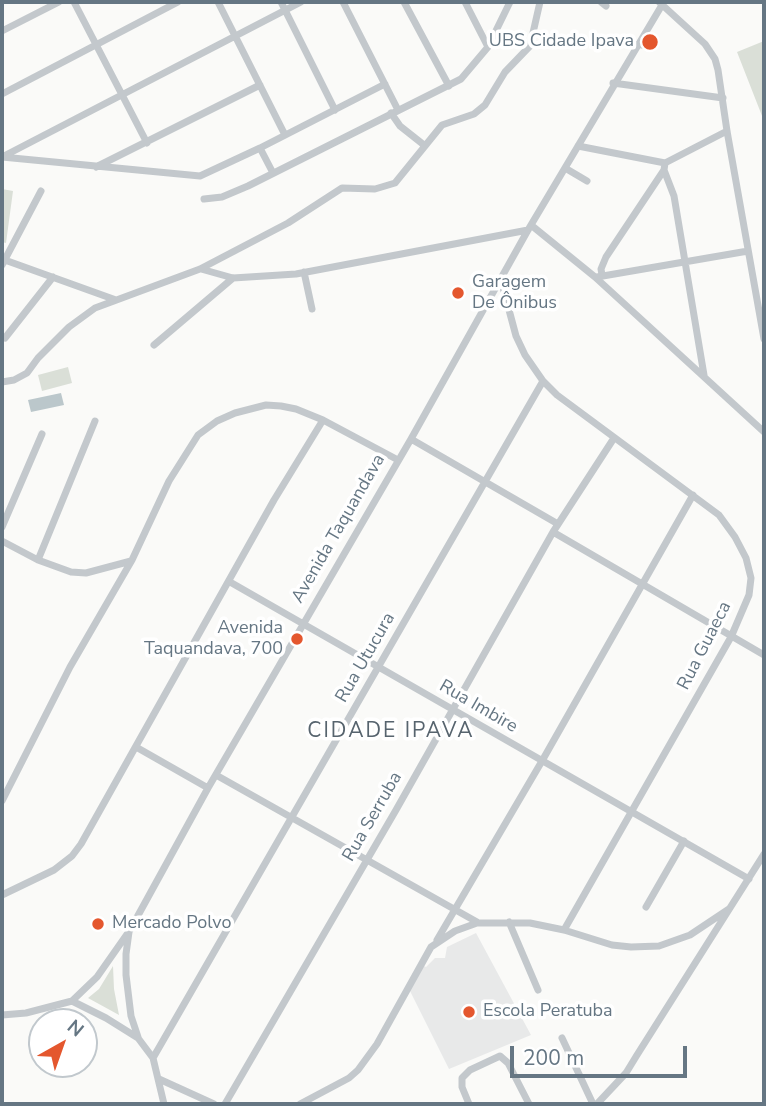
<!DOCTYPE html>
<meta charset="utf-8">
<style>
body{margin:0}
#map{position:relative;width:766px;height:1106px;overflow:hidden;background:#fafaf8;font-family:"Nunito Sans",sans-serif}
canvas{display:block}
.frame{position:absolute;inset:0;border:4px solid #657683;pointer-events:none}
.north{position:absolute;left:28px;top:1008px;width:70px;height:70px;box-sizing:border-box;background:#fff;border:2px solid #c1c8cd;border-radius:50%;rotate:40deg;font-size:19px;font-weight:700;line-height:28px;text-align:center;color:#657683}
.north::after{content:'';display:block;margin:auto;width:24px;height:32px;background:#e4572e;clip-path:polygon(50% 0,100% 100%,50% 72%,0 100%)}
.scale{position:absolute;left:510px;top:1046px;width:177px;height:32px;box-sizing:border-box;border:4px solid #657683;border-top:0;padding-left:9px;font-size:21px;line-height:24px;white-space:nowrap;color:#657683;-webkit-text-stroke:5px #fff;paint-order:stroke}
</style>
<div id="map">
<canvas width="766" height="1106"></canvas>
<div class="frame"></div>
<div class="north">N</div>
<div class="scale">200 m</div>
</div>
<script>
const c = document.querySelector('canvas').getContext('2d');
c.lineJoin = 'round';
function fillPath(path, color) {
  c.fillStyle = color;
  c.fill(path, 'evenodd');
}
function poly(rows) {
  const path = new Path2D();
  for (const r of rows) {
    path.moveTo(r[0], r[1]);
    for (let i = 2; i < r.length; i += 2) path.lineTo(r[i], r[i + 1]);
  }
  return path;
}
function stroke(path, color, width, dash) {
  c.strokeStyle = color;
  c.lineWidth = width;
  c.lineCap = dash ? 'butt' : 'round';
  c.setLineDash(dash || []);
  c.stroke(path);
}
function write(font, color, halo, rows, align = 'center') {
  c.font = font + ' "Nunito Sans",sans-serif';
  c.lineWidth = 7;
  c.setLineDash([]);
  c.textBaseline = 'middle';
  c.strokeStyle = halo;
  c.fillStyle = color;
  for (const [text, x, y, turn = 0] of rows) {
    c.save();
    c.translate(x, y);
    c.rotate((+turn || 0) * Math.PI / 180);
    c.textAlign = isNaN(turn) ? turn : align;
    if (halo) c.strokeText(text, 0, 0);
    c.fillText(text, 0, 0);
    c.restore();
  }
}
fillPath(poly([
 [476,933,531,1035,449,1069,409,989,424,966,426,967,435,958,445,958,447,947]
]), '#e8e9e9');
fillPath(poly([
 [764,41,764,121,737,52],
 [2,189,13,191,6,243,2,242],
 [68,367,72,383,42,391,38,375],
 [113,966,114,989,119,1015,88,998,99,989]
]), '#dadfd7');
fillPath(poly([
 [61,393,64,405,31,412,28,400]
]), '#bbc7cb');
stroke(poly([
 [74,2,147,143],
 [218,2,285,135],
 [281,2,335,110],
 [343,2,398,110],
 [404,2,449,86],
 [465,2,488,47],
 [601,2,606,6],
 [659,2,705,44,715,59,718,70,727,131,764,339],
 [2,31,59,2],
 [638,44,652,48],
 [613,83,723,98],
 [2,94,178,2],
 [391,113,400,126,424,145],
 [578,146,665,163],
 [260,148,273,173],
 [4,156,301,2],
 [2,157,200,176,260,148,385,84],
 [96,167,260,85],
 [565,168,587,181],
 [664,170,674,196,704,375],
 [204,199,222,197,248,186,461,79,488,47,510,2],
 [531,225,595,277,764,432],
 [2,259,116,300],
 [2,265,41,191],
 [201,269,233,278,296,274,528,230],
 [304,272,312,309],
 [602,275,601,269,606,257,664,170,665,163,727,131],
 [597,277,748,251],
 [501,280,516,336,525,355,543,381,557,395,719,515,735,537,746,558,751,578,749,595,731,637,564,930],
 [5,338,53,277],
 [154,345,233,278],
 [2,382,14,380,27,373,38,358,69,327,95,308,200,269,288,223,342,188,375,189,395,183,442,125,474,114,485,105,505,72,530,46,540,2],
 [411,439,558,524],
 [2,527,42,434],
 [553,532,764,655],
 [2,541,38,560,71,572,86,573,131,561],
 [38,560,95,421],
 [230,582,749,879],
 [136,747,208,788],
 [216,775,477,922],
 [2,801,70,667,132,560,169,481,198,435,217,421,235,413,266,405,281,406,296,409,323,420,398,460],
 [2,895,54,870,72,856,81,844,274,500,323,420],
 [646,907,684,841],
 [509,922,538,990],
 [129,932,126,954,126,975,131,1016,138,1037],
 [437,940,542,761,693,495],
 [72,1001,106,1018,138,1038,153,1058,164,1104],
 [2,1015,26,1013,72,1001,97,977,130,930,208,788,411,439,528,230,662,5],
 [562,1038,593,1104],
 [153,1058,543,381],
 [159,1079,214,1104],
 [225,1104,396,810,553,532,614,438],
 [300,1104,349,1078,358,1070,377,1044,431,947,455,931,477,923,530,923,564,930,612,945,631,947,659,946,690,935,729,909],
 [469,1104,462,1087,462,1078,470,1070,500,1056,508,1063,529,1104],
 [597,1104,626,1073,637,1055,764,854]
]), '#c3c8cc', 7);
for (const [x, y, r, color] of [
 [650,42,9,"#e4572e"],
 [458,293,7,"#e4572e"],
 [297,639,7,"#e4572e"],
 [98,924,7,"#e4572e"],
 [469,1012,7,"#e4572e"]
]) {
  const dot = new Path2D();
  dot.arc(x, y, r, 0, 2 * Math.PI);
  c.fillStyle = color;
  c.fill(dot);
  stroke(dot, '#fff', 2.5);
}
write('18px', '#657683', '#fff', [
 ["UBS Cidade Ipava",634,42,"right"],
 ["Garagem",472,283],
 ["De Ônibus",472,304],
 ["Avenida",283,629,"right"],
 ["Taquandava, 700",283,650,"right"],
 ["Mercado Polvo",112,924],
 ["Escola Peratuba",483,1012]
], 'left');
write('18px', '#657683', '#fff', [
 ["Avenida Taquandava",339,529,-60],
 ["Rua Guaeca",705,646,-63],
 ["Rua Utucura",366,658,-60],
 ["Rua Imbire",478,707,30],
 ["Rua Serruba",373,817,-60]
]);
c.letterSpacing = '2px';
write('21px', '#57646e', '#fff', [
 ["CIDADE IPAVA",391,732]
]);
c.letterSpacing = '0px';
</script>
